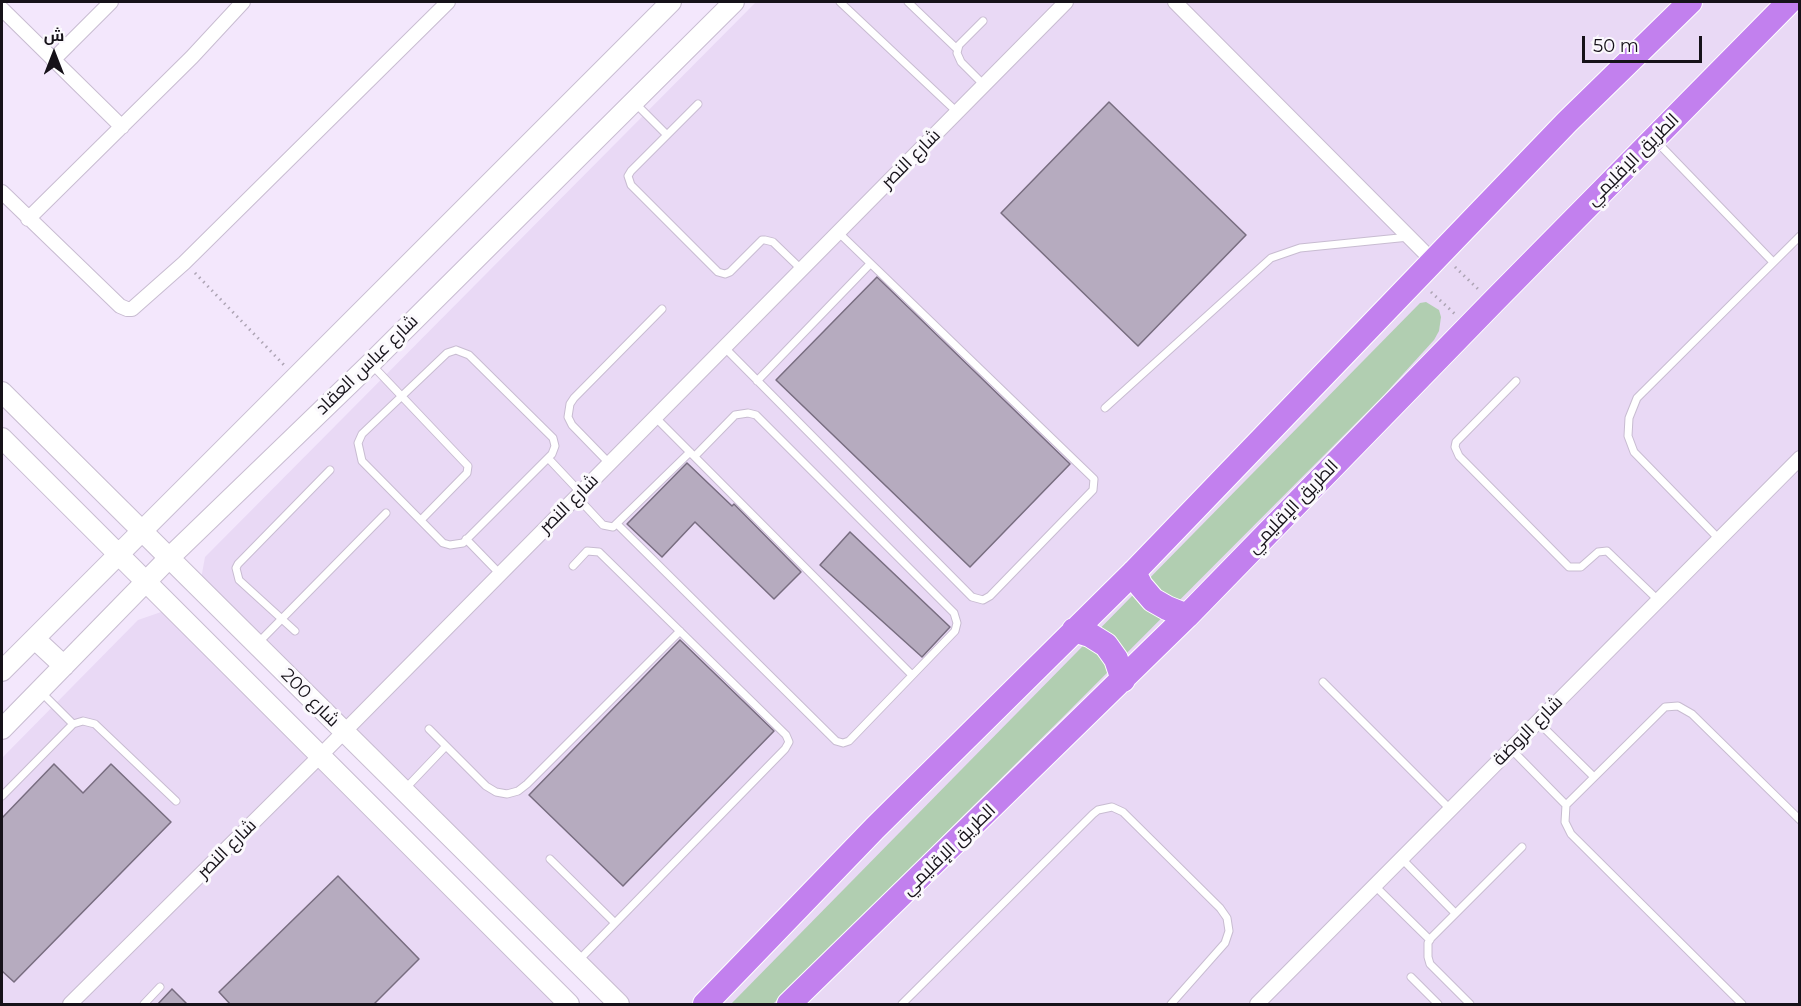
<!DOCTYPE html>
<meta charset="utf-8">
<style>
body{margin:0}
#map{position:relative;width:1801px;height:1006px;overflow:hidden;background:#f3e7fc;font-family:Montserrat,Cairo,sans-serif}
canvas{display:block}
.frame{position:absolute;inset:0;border:3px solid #161219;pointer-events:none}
.north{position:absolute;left:24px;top:24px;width:60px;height:60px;-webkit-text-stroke:4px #fbf9fd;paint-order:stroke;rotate:0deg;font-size:16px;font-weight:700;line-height:24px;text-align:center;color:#161219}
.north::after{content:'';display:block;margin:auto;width:21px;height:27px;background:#161219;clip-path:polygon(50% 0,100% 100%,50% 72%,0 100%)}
.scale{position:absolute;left:1582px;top:36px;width:120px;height:27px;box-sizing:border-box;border:3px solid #161219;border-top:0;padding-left:8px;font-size:18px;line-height:21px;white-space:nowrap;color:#161219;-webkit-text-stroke:4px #fbf9fd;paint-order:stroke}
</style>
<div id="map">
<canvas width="1801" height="1006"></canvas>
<div class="frame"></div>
<div class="north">ش</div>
<div class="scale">50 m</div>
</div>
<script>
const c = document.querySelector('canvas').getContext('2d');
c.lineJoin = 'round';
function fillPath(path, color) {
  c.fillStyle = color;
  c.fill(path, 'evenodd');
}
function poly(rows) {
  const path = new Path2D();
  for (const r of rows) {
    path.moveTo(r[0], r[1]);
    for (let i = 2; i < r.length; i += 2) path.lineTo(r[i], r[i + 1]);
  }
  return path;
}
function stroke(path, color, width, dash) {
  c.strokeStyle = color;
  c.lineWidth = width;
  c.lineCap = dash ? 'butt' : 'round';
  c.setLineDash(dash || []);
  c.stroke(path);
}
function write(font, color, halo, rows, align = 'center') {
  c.font = font + ' Montserrat,Cairo,sans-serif';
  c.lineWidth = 6;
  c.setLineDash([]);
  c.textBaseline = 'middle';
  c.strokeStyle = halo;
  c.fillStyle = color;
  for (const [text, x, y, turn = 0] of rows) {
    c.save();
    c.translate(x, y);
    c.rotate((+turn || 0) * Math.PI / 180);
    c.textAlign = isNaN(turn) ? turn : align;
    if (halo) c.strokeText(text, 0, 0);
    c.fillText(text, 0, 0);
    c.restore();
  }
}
fillPath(poly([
 [756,2,1799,2,1799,1004,631,1004,201,579,205,557],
 [164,611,559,1004,2,1004,2,758,138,620]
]), '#e9d9f5');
fillPath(poly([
 [1426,302,1439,310,1441,317,1439,331,1434,340,1384,395,1062,718,773,1004,731,1004,1420,303]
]), '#b1ceb1');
const building = poly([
 [1109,102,1246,235,1138,346,1001,213,1109,102],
 [877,277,1070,464,970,567,776,380,877,277],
 [687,463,732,506,734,504,801,572,774,599,695,522,662,557,627,524,687,463],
 [850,532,950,627,922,657,820,565,850,532],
 [680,640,774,731,623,886,529,795,680,640],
 [54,764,83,793,111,764,171,822,14,982,2,971,2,818,54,764],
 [338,876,419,959,373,1005,231,1005,219,992,338,876],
 [172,989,188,1005,157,1005,172,989]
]);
fillPath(building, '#b6abbf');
stroke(building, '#786d80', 1.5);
const lane = poly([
 [840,2,957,112],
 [908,2,957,49],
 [983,21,959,45,957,53,961,62,984,85],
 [635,103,667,135],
 [698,104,631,171,628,176,631,185,718,272,725,274,730,272,762,240,765,240,773,242,801,269],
 [1656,141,1773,262],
 [724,347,972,597,983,600,990,596,1093,490,1094,479,838,232],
 [456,350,469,355,553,438,555,446,552,454,463,543,450,545,443,543,362,461,358,443,362,434,447,353,456,350],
 [372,365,468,466,467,473,421,520],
 [757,381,870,264],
 [1516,381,1456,442,1455,447,1459,456,1569,567,1581,567,1598,552,1607,551,1658,600],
 [1105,408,1271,258,1300,248,1409,237],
 [655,417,912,675],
 [548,458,580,492],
 [609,463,572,425,568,417,570,404,574,398,662,309],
 [576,496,603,525,613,527,690,452],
 [617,524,836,741,843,743,849,741,955,631,957,623,954,613,756,415,748,413,735,415,695,456],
 [466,539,500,574],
 [1719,539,1634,452,1628,436,1629,418,1637,398,1800,236],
 [573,566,587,551,599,552,786,735,789,742,785,749,578,961],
 [295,631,239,580,236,568,238,564,330,470],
 [258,643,386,513],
 [1323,682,1451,810],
 [41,692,73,724],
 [1538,722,1594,777],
 [429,729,486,786,496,792,507,794,518,791,527,784,680,631],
 [1511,749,1566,805],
 [405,789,446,746],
 [2,796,73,724,83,721,95,724,176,801],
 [550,859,615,923],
 [1402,859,1455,913],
 [1375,886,1430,940],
 [1411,977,1438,1004],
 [144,1004,160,987],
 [902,1004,1093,814,1098,810,1112,807,1123,812,1220,908,1227,918,1229,931,1225,943,1171,1004],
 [1470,1004,1430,964,1428,957,1428,943,1431,938,1522,847],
 [1742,1004,1571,834,1565,822,1566,805,1665,707,1678,706,1692,714,1800,820]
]);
const street = poly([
 [1175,2,1433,261],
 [2,9,122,127],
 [53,60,111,2],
 [2,192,120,306,127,309,132,309,184,263,448,2],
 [28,219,192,57,243,2],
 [70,1004,321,755,1066,2],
 [1257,1004,1800,458]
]);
const secondary = poly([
 [2,392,619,1004],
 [2,438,569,1004],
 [35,639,64,666],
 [2,671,671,2],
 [2,729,169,558,370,364,734,2]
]);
const highway = poly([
 [1134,572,1141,586,1153,600,1167,608,1187,616],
 [1074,630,1090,635,1106,645,1116,659,1123,680],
 [705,1004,875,828,1134,572,1567,122,1690,2],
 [789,1004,1187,616,1493,302,1789,2]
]);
stroke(lane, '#c8bcd1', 9);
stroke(street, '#c8bcd1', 16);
stroke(secondary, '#c8bcd1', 22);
stroke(highway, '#fff', 26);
stroke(poly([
 [1455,267,1478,289],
 [195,273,284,365],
 [1431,292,1455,314]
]), '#ada4b4', 3, [1.5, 4.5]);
stroke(lane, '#fff', 7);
stroke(street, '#fff', 14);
stroke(secondary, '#fff', 20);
stroke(highway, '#c280ee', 24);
write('18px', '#161219', '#fbf9fd', [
 ["شارع النصر",911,159,-45],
 ["الطريق الإقليمي",1633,160,-45],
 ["شارع عباس العقاد",367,365,-44],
 ["شارع النصر",569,504,-45],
 ["الطريق الإقليمي",1293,507,-46],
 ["شارع 200",310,698,45],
 ["شارع الروضة",1528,731,-45],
 ["شارع النصر",227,849,-45],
 ["الطريق الإقليمي",949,850,-44]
]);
</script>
